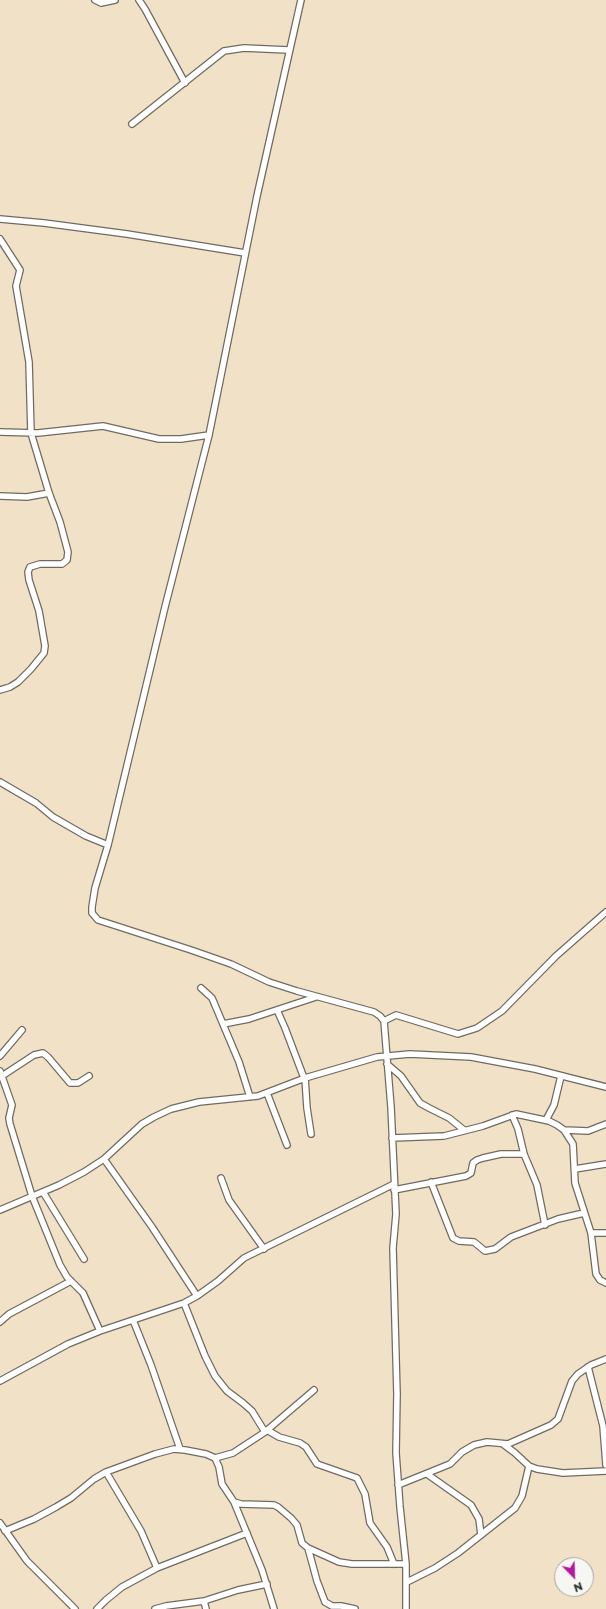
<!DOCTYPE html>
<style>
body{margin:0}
#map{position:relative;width:606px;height:1609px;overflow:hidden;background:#f1e1c6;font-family:"Playpen Sans",sans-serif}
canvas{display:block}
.north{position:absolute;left:554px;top:1557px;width:40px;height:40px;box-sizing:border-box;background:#f6f6f2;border:1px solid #a5a5a2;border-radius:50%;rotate:157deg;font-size:11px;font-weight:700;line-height:16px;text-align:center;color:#2b2b2b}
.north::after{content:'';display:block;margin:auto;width:14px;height:18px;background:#b5179e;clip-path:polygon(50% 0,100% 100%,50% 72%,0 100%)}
</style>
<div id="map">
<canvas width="606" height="1609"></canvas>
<div class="north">N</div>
</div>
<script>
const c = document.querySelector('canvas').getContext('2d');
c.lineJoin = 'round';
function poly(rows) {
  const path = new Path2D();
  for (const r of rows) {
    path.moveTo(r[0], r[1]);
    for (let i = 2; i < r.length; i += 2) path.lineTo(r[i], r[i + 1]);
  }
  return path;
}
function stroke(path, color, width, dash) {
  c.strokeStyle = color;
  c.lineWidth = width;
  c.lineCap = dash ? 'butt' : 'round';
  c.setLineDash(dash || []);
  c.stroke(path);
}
const street = poly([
 [95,0,101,3,115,0],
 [139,0,145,9,185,83],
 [301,0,257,196,209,435,165,607,108,845,95,888,92,907,92,913,98,920,191,950,231,964,269,982,297,991,374,1012,380,1016,384,1021,391,1107,396,1214,393,1248,397,1394,396,1453,400,1507,406,1564,406,1609],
 [132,124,224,51,244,48,288,50],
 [0,219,44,223,127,234,245,253],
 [0,239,20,270,16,286,29,362,31,433,49,493,60,522,68,552,67,560,62,564,40,564,30,567,28,572,29,580,39,611,45,646,44,653,31,669,18,682,10,687,0,690],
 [0,432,38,433,103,426,159,439,181,439,209,435],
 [0,496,27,497,49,493],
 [0,782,36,803,53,817,86,836,108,845],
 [201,988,212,998,239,1062,250,1097],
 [277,1010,285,1028,304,1078],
 [384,1021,396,1015,458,1034,477,1028,502,1011,556,956,606,912],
 [223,1024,249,1019,316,997],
 [0,1056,22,1030],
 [387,1064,401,1076,420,1103,429,1108,449,1118,464,1130],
 [0,1071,12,1105,9,1118,10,1124,32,1196,60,1265,67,1277,83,1293,100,1331],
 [2,1076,34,1055,43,1053,48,1057,70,1083,78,1083,89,1076],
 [305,1078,307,1108,311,1134],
 [267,1093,287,1145],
 [512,1115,518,1129,524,1154,537,1185,545,1225],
 [546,1120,554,1105,561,1076],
 [564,1130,588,1131,606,1124],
 [392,1138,444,1136,483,1126,516,1114,549,1121,557,1125,564,1130,573,1144,575,1183,591,1233,596,1274,600,1280,606,1283],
 [104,1159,152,1227,197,1296],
 [575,1169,606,1164],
 [221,1178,229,1200,264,1249],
 [431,1182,453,1238,459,1241,474,1242,485,1251,495,1249,511,1237,558,1219,584,1213],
 [394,1190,466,1176,471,1173,473,1163,477,1160,483,1158,501,1154,524,1154],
 [43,1192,84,1259],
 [0,1210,59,1185,84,1172,104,1159,142,1124,154,1117,171,1109,199,1102,258,1096,305,1078,377,1057,410,1054,471,1057,535,1069,606,1087],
 [591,1233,606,1233],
 [184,1303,205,1356,215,1376,227,1391,243,1403,252,1411,265,1432],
 [133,1320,151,1365,180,1449],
 [0,1322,9,1314,71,1281],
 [588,1367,603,1426,606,1465],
 [0,1381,68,1344,100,1331,184,1303,197,1296,218,1281,244,1258,394,1184],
 [267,1430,279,1437,300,1443,306,1447,317,1464,357,1478,365,1494,370,1523,387,1547,394,1564],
 [503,1444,515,1453,529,1466,537,1469,563,1473,606,1471],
 [215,1458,233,1453,265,1432,314,1390],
 [106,1472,141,1531,157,1568],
 [427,1474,471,1505,479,1519,481,1535],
 [398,1485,450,1464,462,1452,474,1445,487,1442,508,1444,551,1425,558,1419,572,1381,578,1374,591,1365,606,1359],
 [234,1502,262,1570,274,1609],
 [0,1523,27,1561,75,1609],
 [5,1531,34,1519,56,1507,71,1498,94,1479,106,1472,155,1454,174,1449,185,1450,206,1454,215,1458,219,1467,222,1484,234,1502,241,1504,274,1505,278,1507,291,1518,297,1525,302,1543,308,1548,339,1562,352,1564,406,1564],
 [308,1548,317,1581,325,1602,332,1606,341,1606,355,1609],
 [407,1582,435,1568,458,1553,515,1508,522,1496,529,1466],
 [204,1601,206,1609],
 [97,1609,106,1600,122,1587,157,1568,247,1533],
 [155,1609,166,1606,204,1601,238,1590,267,1584]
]);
stroke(street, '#706b61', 8);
stroke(street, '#fff', 5.5);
</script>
